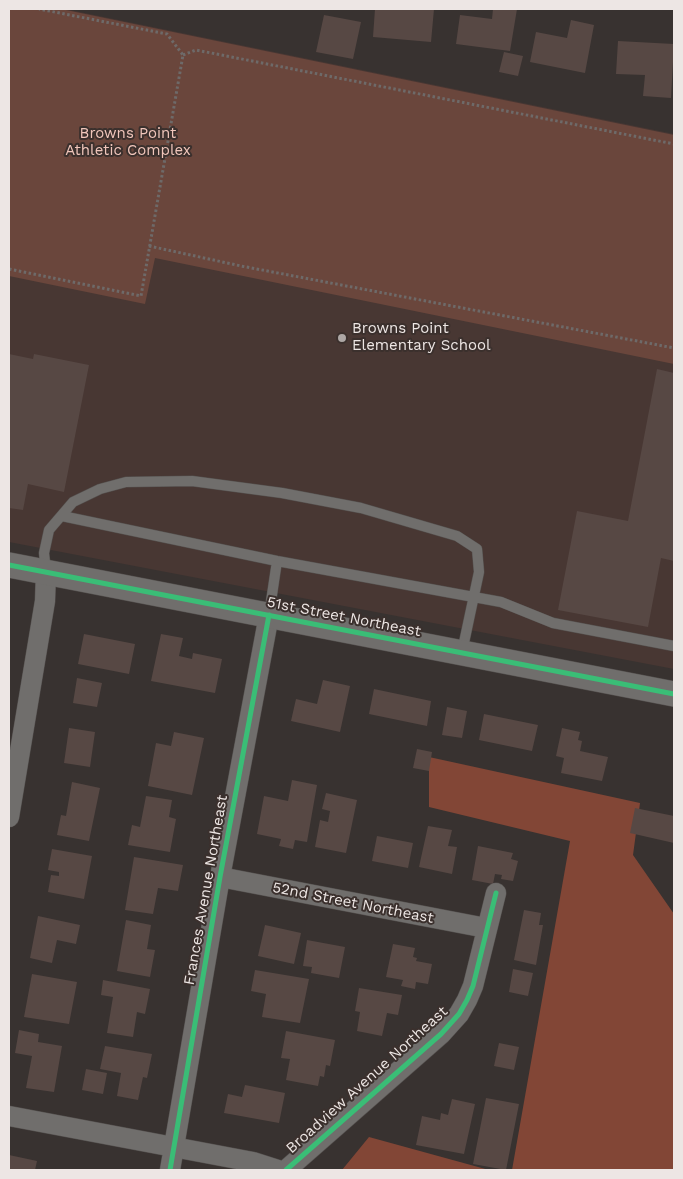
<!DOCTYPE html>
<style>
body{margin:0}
#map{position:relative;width:683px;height:1179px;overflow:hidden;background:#383230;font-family:"Work Sans",sans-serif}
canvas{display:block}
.frame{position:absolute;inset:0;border:10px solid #ede6e4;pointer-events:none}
</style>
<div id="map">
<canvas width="683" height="1179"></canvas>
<div class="frame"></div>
</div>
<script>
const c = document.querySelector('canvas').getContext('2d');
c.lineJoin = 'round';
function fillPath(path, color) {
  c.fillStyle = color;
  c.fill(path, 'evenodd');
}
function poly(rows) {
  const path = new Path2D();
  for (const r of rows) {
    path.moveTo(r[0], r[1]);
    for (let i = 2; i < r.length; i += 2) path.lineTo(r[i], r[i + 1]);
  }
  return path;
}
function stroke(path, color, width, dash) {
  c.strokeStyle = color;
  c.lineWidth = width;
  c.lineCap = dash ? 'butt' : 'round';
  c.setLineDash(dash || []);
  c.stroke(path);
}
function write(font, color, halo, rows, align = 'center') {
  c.font = font + ' "Work Sans",sans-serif';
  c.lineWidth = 4;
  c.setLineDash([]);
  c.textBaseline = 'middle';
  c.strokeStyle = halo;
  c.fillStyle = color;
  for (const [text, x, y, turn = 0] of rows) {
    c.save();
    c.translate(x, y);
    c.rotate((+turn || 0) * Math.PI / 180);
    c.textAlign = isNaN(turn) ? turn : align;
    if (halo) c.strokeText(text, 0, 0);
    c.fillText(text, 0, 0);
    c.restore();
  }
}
fillPath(poly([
 [9,9,65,9,674,134,674,669,9,542]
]), '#483733');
fillPath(poly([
 [9,9,61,9,674,135,674,364,155,258,145,304,9,276]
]), '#6a463c');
fillPath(poly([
 [429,757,640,803,633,855,674,914,674,1170,512,1170,570,841,429,807],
 [369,1137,489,1170,342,1170]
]), '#824636');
fillPath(poly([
 [375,9,434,9,431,42,373,37],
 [493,9,517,9,510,51,456,44,460,15,492,19],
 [324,15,361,22,353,59,316,52],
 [571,20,594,25,585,73,530,62,536,32,567,38],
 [618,41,674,44,671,98,643,96,645,75,616,74],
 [504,52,523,56,518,76,499,72],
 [9,354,33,359,34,354,89,365,64,492,28,484,23,510,9,508],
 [657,369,674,373,674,561,661,558,648,627,558,610,577,511,628,521],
 [84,634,135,644,129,674,78,664],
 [161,634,183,638,179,656,192,659,193,653,222,659,215,693,151,681],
 [77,678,102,683,97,707,73,703],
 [323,680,350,686,340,732,291,721,296,699,317,704],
 [374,689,431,701,427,726,369,714],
 [447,707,467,711,462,738,442,735],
 [484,714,538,725,532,751,479,740],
 [69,728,95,732,90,767,64,763],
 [562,728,580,732,578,740,582,741,580,751,608,757,602,781,561,773,564,758,556,756],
 [174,732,204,738,192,795,148,786,156,743,171,746],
 [417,749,432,752,429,771,413,768],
 [292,780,317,785,307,842,295,840,293,849,279,846,281,839,257,834,264,796,288,801],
 [72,782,100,788,89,841,57,835,61,815,66,816],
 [326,793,357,800,346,853,315,847,320,820,328,822,330,811,322,809],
 [146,796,172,800,169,817,176,819,170,852,128,845,132,825,140,827],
 [635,808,674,816,674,843,630,833],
 [428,826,452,830,448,846,457,847,452,874,419,867],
 [377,836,413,843,408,868,372,861],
 [478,846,513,853,511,859,518,861,513,881,501,879,502,875,495,874,493,884,472,880],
 [52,849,92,856,84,899,48,892,51,875,59,876,59,872,48,870],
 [134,857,183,865,178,891,158,888,153,914,125,910],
 [524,910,541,913,539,925,543,925,536,965,514,960],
 [38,916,80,925,76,944,57,940,52,963,30,958],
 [126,920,151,925,147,949,155,950,150,977,117,971],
 [265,925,301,933,294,964,258,956],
 [307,940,345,947,339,978,311,973,312,967,303,966],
 [393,944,415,948,413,957,417,958,416,961,432,964,428,984,416,982,415,989,401,986,403,980,386,977],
 [513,969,533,973,528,996,509,992],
 [255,970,309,979,300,1023,262,1017,266,994,251,991],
 [32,974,77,982,69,1024,24,1017],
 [103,980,150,989,145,1014,137,1012,133,1037,107,1033,113,997,101,995],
 [359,988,402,995,398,1015,387,1013,382,1036,357,1031,360,1012,355,1011],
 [19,1030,39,1034,38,1042,62,1046,54,1092,26,1088,32,1056,15,1053],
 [286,1031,335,1040,330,1066,326,1065,324,1077,320,1076,318,1086,286,1080,290,1059,281,1058],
 [499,1043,519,1047,514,1070,494,1066],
 [105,1046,152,1054,147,1078,143,1077,138,1100,117,1096,121,1073,100,1069],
 [86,1069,107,1073,103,1094,82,1090],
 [245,1085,285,1093,279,1123,224,1113,228,1094,242,1097],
 [486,1098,519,1104,506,1170,473,1164],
 [452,1099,475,1104,464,1154,416,1145,422,1116,440,1120,441,1113,448,1115],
 [9,1155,37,1161,35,1170,9,1170]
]), '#574844');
const service = poly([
 [62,516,277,561,501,602,553,623,674,646],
 [46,572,44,553,49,530,73,502,100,489,126,482,192,481,282,493,361,508,457,536,477,549,479,572,462,652],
 [269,615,277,561]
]);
const minor = poly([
 [9,817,45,601,46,572],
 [220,877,486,928],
 [9,1116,253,1162,278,1170],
 [170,1170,220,877,269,615],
 [286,1170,441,1034,459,1014,467,1000,473,986,496,893]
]);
const tertiary = poly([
 [9,565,674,694]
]);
stroke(service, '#54504e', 11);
stroke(minor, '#54504e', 21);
stroke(tertiary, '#54504e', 26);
stroke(poly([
 [183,55,196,50,674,144],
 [149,246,241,266,674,348],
 [9,269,141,296,183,55,167,34,39,9]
]), '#6e6a69', 3, [2.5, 2.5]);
stroke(service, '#706e6c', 10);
stroke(minor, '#706e6c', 20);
stroke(tertiary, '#706e6c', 25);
stroke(poly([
 [9,565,674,694],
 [170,1170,220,877,269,615],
 [286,1170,441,1034,459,1014,467,1000,473,986,496,893]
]), '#3abd76', 5);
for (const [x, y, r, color] of [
 [342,338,5,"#aea7a5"]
]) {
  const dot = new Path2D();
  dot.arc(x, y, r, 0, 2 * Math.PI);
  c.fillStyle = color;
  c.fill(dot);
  stroke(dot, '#3b302d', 2);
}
write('15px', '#f1c6bb', '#3b302d', [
 ["Browns Point",128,134],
 ["Athletic Complex",128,151]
]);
write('15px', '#ede6e4', '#3b302d', [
 ["Browns Point",352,329],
 ["Elementary School",352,346]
], 'left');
write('15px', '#ede6e4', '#3b302d', [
 ["51st Street Northeast",344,617,11],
 ["Frances Avenue Northeast",206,890,-80],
 ["52nd Street Northeast",353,903,11],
 ["Broadview Avenue Northeast",367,1080,-42]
]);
</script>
